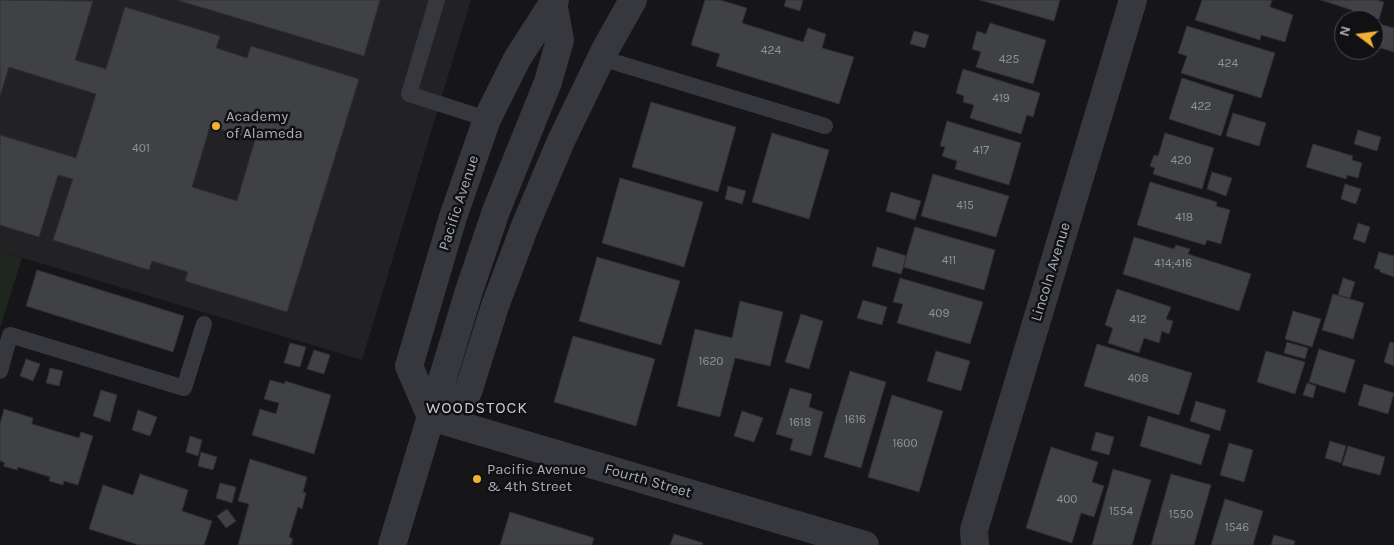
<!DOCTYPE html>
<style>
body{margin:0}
#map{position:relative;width:1394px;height:545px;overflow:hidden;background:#161618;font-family:Karla,sans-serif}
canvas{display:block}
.north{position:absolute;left:1334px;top:10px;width:50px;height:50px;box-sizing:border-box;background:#111113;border:1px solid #4d4f55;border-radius:50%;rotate:285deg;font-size:14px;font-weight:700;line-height:20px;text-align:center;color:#a8adb8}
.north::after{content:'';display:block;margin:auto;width:18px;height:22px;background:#f2b134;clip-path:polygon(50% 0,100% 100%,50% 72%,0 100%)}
</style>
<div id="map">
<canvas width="1394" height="545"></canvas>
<div class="north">N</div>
</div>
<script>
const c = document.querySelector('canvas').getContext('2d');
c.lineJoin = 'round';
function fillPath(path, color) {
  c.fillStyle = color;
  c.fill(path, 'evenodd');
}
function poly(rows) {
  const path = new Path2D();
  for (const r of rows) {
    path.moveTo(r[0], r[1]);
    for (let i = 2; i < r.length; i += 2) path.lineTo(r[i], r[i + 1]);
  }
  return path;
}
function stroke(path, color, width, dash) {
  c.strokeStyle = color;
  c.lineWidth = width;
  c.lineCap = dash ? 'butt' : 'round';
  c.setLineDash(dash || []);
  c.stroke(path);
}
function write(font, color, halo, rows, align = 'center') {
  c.font = font + ' Karla,sans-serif';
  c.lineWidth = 5;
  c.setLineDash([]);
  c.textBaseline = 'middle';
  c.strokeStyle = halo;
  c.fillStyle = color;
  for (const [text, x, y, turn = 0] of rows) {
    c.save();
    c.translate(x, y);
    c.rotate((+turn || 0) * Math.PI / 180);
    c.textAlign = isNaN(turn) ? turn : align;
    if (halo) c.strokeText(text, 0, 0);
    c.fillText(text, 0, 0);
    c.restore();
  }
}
fillPath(poly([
 [0,0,471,0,362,360,0,251]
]), '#222225');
fillPath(poly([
 [0,251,22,258,0,328]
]), '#1e261f');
const building = poly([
 [0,0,93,1,75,60,106,69,125,7,220,36,216,48,247,58,251,46,359,79,287,312,185,281,188,272,152,261,149,270,53,240,73,179,58,175,39,237,0,225,0,135,76,158,96,94,9,67,0,96,0,0],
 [210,126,255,140,237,201,192,187,210,126],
 [177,0,380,0,364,56,177,0],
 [705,0,720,0,747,8,742,23,803,42,808,28,826,34,822,48,854,57,839,104,716,66,720,54,691,45,705,0],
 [786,0,803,0,800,11,784,6,786,0],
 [980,0,1060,0,1054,21,980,0],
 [1202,0,1272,0,1270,7,1293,15,1285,42,1261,35,1260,40,1195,20,1202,0],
 [1321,0,1377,0,1384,2,1379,19,1321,0],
 [990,23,1046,40,1033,84,976,67,981,52,972,49,977,31,986,34,990,23],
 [1379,24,1394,28,1394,52,1374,46,1379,24],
 [1187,26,1275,53,1261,98,1181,73,1187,56,1178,53,1187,26],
 [914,31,929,35,925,48,910,44,914,31],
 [963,69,1040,93,1033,117,1027,115,1021,134,970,118,974,105,963,102,964,96,956,93,963,69],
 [1182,78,1234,95,1221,136,1169,119,1182,78],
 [651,102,736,127,718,192,632,167,651,102],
 [1233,113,1266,123,1259,146,1226,136,1233,113],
 [947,121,1021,143,1009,185,955,169,957,161,942,156,945,147,940,146,947,121],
 [1358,130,1381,137,1377,151,1354,144,1358,130],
 [772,133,829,150,809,219,752,202,772,133],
 [1165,133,1214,148,1202,189,1153,174,1155,168,1150,166,1154,155,1158,156,1165,133],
 [1313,144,1353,156,1352,160,1362,163,1358,178,1347,175,1346,179,1306,167,1313,144],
 [1212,172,1232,178,1226,196,1207,189,1212,172],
 [933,174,1009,196,996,237,921,216,933,174],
 [620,178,703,202,684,267,602,243,620,178],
 [1150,182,1217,202,1216,206,1230,210,1221,244,1207,240,1205,245,1137,225,1150,182],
 [1345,184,1361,189,1356,204,1341,199,1345,184],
 [728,186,746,191,742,204,725,199,728,186],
 [891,192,921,201,915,220,886,211,891,192],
 [1358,223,1370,227,1365,243,1353,239,1358,223],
 [915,227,995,250,984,290,903,267,915,227],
 [1134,237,1174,249,1176,245,1190,249,1188,254,1251,274,1239,311,1123,274,1134,237],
 [877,247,907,256,901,274,872,266,877,247],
 [1379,252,1394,256,1394,277,1380,272,1380,270,1374,268,1379,252],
 [597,257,680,281,661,345,579,321,597,257],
 [37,270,184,316,173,352,26,306,37,270],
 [900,278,983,302,970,344,897,323,903,304,893,302,900,278],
 [1343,278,1355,282,1350,298,1338,295,1343,278],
 [1117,289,1171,307,1166,319,1173,321,1169,334,1162,331,1159,343,1144,338,1139,353,1108,343,1113,328,1105,325,1117,289],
 [1333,294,1364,303,1353,339,1322,330,1333,294],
 [863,300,887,307,882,325,857,318,863,300],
 [740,301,783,312,770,366,735,358,720,417,677,406,695,329,732,338,740,301],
 [1293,311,1321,319,1312,347,1285,339,1293,311],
 [801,314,823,321,809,369,785,362,801,314],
 [573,336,655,359,636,426,554,402,573,336],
 [1287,342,1308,348,1305,359,1284,353,1287,342],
 [1390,342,1394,343,1394,366,1384,362,1390,342],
 [290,343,306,347,300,367,284,363,290,343],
 [1097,344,1192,373,1179,415,1084,386,1097,344],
 [1319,349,1355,360,1345,393,1309,382,1319,349],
 [314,350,330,355,324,374,307,369,314,350],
 [936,351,970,361,961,391,927,381,936,351],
 [1266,351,1305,362,1295,394,1257,382,1266,351],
 [26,359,40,364,33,381,20,376,26,359],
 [50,368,63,371,59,386,46,383,50,368],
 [850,371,886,382,861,468,824,457,850,371],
 [270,380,285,384,285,381,331,395,314,454,252,435,260,409,276,414,279,403,264,399,270,380],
 [1307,383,1316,386,1313,398,1303,395,1307,383],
 [1364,384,1394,393,1388,414,1358,405,1364,384],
 [790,388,812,394,809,407,823,412,811,456,790,450,793,439,776,434,790,388],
 [101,390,117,395,110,422,93,416,101,390],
 [892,395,943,411,919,492,868,477,892,395],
 [1196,401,1226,410,1220,431,1190,421,1196,401],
 [4,409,33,418,32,424,79,438,81,432,93,436,78,485,64,481,63,485,49,481,50,477,18,467,17,470,3,466,5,463,0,461,0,424,4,409],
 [138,410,157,417,150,436,132,430,138,410],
 [742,411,763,418,754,442,734,436,742,411],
 [1148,416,1210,435,1201,465,1140,446,1148,416],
 [1096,432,1114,437,1109,455,1091,450,1096,432],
 [190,436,202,440,198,456,186,452,190,436],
 [1330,441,1346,446,1341,463,1325,458,1330,441],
 [1229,443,1253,450,1244,482,1220,475,1229,443],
 [1348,446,1385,457,1380,475,1342,465,1348,446],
 [1051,447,1098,462,1092,482,1104,486,1094,517,1081,513,1072,543,1026,528,1051,447],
 [201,452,217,457,213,470,198,466,201,452],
 [250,459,307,477,303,492,306,493,302,509,298,507,289,537,293,539,291,545,238,545,249,504,238,501,250,459],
 [1113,469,1151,480,1132,545,1092,545,1113,469],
 [140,474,188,490,182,511,212,521,204,545,139,545,89,529,103,485,133,495,140,474],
 [1171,474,1211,485,1194,545,1151,545,1171,474],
 [220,483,236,487,232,503,216,498,220,483],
 [1225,499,1263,511,1253,545,1211,545,1225,499],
 [227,509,236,521,226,528,217,516,227,509],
 [510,512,594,538,592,545,500,545,510,512],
 [674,534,703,543,702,545,670,545,674,534],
 [1274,535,1295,541,1294,545,1271,545,1274,535]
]);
fillPath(building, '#404145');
stroke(building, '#303034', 1);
stroke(poly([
 [437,0,409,94,487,119],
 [601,58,825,126],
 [0,371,10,335,184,388,204,324]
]), '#37383d', 16);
stroke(poly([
 [431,417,865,545],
 [975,545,974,530,1133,0]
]), '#37383d', 28);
stroke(poly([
 [431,417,468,392,495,306,525,226,561,141,606,48,633,0],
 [431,417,409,366,453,217,487,119,517,59,555,0],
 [392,545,469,291,496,211,548,82,560,40,553,2]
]), '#37383d', 28);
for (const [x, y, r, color] of [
 [216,126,5,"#f2b134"],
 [477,479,5,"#f2b134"]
]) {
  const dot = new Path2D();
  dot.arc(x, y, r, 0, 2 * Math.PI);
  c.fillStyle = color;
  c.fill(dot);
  stroke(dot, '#111113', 2);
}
write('12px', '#8e929b', null, [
 ["424",771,51],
 ["425",1009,60],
 ["424",1228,64],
 ["419",1001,99],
 ["422",1201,107],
 ["401",141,149],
 ["417",981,151],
 ["420",1181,161],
 ["415",965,206],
 ["418",1184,218],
 ["411",949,261],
 ["414;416",1173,264],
 ["409",939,314],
 ["412",1138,320],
 ["1620",711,362],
 ["408",1138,379],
 ["1616",855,420],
 ["1618",800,423],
 ["1600",905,444],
 ["400",1067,500],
 ["1554",1121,512],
 ["1550",1181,515],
 ["1546",1237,528]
]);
write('15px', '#a8adb8', '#111113', [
 ["Academy",226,117],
 ["of Alameda",226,134],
 ["Pacific Avenue",487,470],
 ["& 4th Street",487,487]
], 'left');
write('15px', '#a8adb8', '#111113', [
 ["Pacific Avenue",459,203,-72],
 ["Lincoln Avenue",1051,272,-73],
 ["Fourth Street",648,481,16]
]);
c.letterSpacing = '1px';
write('16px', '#c9ccd4', '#111113', [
 ["WOODSTOCK",477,408]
]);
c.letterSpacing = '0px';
</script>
